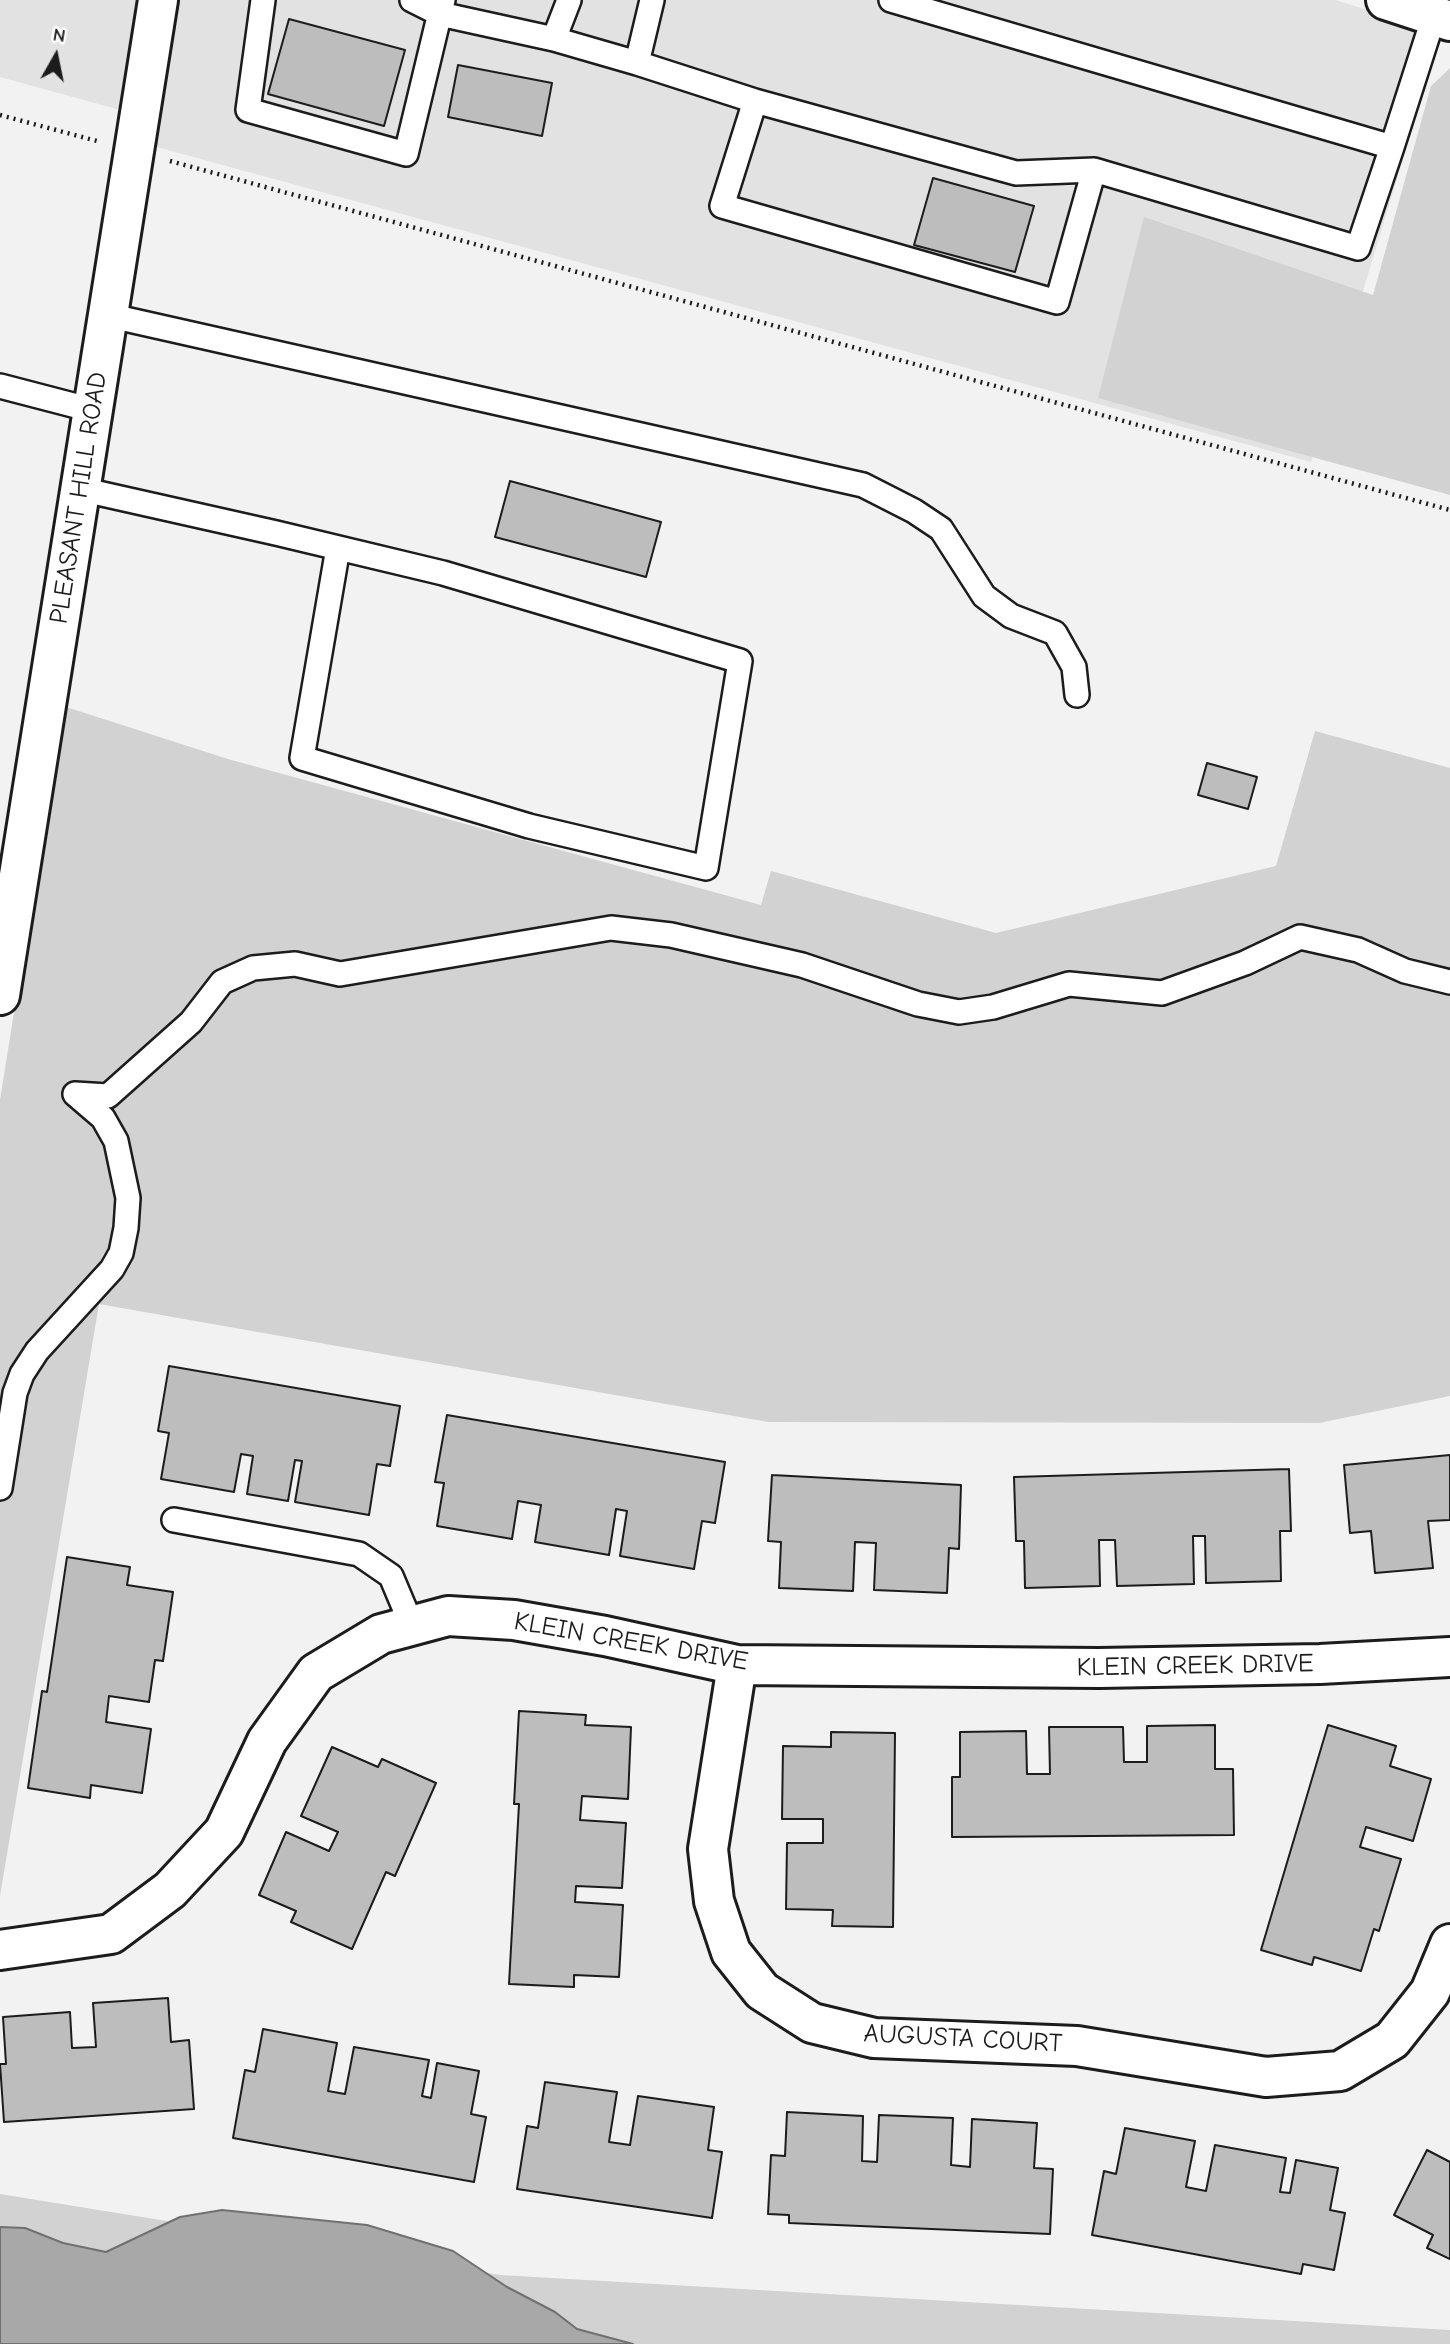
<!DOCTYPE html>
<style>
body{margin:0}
#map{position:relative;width:1450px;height:2344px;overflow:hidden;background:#f2f2f2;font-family:"Comic Neue",sans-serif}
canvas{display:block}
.north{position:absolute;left:21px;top:21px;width:70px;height:70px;-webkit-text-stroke:5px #fff;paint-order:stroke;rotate:9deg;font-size:19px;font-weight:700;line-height:28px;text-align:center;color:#1c1c1c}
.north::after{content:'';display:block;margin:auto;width:24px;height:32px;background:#1c1c1c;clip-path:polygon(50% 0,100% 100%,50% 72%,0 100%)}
</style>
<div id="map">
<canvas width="1450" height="2344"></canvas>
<div class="north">N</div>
</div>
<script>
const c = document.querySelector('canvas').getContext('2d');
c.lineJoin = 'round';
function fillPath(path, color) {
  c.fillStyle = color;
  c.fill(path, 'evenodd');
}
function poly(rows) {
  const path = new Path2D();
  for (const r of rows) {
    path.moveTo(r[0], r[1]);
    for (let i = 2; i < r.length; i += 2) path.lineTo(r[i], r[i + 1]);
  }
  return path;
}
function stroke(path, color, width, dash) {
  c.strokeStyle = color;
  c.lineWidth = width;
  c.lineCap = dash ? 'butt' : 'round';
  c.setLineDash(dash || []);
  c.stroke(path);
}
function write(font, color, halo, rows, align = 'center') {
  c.font = font + ' "Comic Neue",sans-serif';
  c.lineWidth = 7;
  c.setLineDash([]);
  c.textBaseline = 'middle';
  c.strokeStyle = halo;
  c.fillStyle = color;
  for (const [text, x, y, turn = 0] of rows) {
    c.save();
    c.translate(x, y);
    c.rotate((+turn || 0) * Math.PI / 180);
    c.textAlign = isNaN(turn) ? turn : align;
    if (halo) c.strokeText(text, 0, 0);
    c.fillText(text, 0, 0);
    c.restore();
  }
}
fillPath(poly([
 [0,0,141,0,124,111,0,77],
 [174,0,1336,0,1441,34,1311,462,153,146]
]), '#e2e2e2');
fillPath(poly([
 [1450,68,1450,495,1098,398,1144,217,1373,295,1431,86],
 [63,706,228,759,761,905,771,871,996,933,1276,866,1315,731,1450,768,1450,1396,1319,1423,768,1422,99,1304,0,1896,0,1100],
 [0,2194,500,2275,1450,2330,1450,2344,0,2344]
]), '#d2d2d2');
const water = poly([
 [222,2210,367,2225,453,2251,507,2287,555,2312,577,2329,633,2344,0,2344,0,2227,25,2228,63,2243,106,2252,180,2217,222,2210]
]);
fillPath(water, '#a8a8a8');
stroke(water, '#707070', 2);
const building = poly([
 [289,19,405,50,384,126,268,94,289,19],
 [458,65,552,83,542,136,448,117,458,65],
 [933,178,1034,206,1015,272,914,245,933,178],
 [510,481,661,522,646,577,495,537,510,481],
 [1207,763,1257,777,1248,809,1198,795,1207,763],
 [169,1366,400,1406,390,1466,377,1464,369,1515,295,1502,302,1461,295,1460,288,1501,247,1494,253,1456,241,1454,234,1492,161,1479,169,1433,158,1431,169,1366],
 [447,1415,725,1462,715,1523,702,1521,694,1569,620,1556,627,1511,616,1509,609,1555,535,1542,541,1505,518,1501,512,1539,437,1526,444,1483,435,1482,447,1415],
 [1450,1455,1450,1520,1428,1521,1433,1568,1375,1573,1371,1531,1350,1533,1344,1465,1450,1455],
 [1289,1469,1291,1531,1280,1531,1281,1581,1206,1583,1205,1536,1193,1536,1194,1584,1117,1586,1115,1540,1099,1540,1100,1586,1025,1588,1024,1541,1016,1541,1014,1477,1289,1469],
 [772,1475,961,1485,959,1549,949,1548,947,1593,874,1590,876,1543,855,1542,853,1591,779,1588,781,1542,768,1541,772,1475],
 [67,1557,130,1567,127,1585,173,1592,163,1661,155,1660,149,1702,109,1696,106,1722,151,1729,142,1793,91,1785,90,1798,28,1788,42,1691,47,1692,67,1557],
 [519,1711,586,1715,585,1725,631,1727,628,1799,582,1796,580,1820,626,1823,622,1888,576,1886,575,1902,623,1905,619,1977,574,1975,574,1987,509,1984,519,1804,514,1804,519,1711],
 [1215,1725,1215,1769,1233,1769,1234,1835,952,1837,952,1777,960,1777,960,1732,1026,1731,1027,1774,1050,1774,1049,1727,1123,1727,1124,1762,1147,1762,1147,1726,1215,1725],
 [1328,1725,1396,1746,1390,1766,1431,1779,1413,1841,1366,1827,1360,1847,1401,1859,1379,1931,1374,1929,1361,1971,1314,1957,1312,1965,1261,1950,1328,1725],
 [831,1732,895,1733,893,1927,832,1926,833,1910,786,1909,787,1843,823,1843,823,1819,782,1819,783,1746,831,1747,831,1732],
 [332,1747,378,1767,382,1759,436,1783,395,1876,386,1872,352,1949,291,1922,296,1911,259,1895,286,1832,329,1851,338,1832,301,1816,332,1747],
 [168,1998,171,2042,189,2040,194,2109,4,2122,0,2064,6,2064,3,2017,70,2012,72,2048,96,2047,93,2003,168,1998],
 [263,2029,337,2043,328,2091,345,2094,354,2047,429,2060,422,2096,431,2098,437,2063,479,2071,471,2114,486,2117,474,2182,233,2138,245,2070,255,2072,263,2029],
 [545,2082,617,2092,609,2142,630,2145,638,2096,714,2107,708,2150,722,2152,712,2218,517,2189,527,2126,538,2128,545,2082],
 [787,2112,863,2116,862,2161,877,2162,879,2115,953,2118,951,2165,970,2167,972,2119,1037,2123,1034,2168,1053,2169,1050,2234,789,2223,789,2215,768,2214,771,2155,785,2156,787,2112],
 [1125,2128,1195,2141,1186,2187,1206,2191,1215,2145,1286,2158,1280,2192,1290,2193,1296,2160,1338,2168,1330,2210,1345,2213,1334,2270,1303,2264,1301,2274,1092,2235,1104,2171,1116,2174,1125,2128],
 [1427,2150,1450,2162,1450,2259,1427,2248,1433,2235,1394,2215,1427,2150]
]);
fillPath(building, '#bdbdbd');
stroke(building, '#1c1c1c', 2);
const service = poly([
 [263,0,248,110,406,154,443,0],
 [412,0,440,14,554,39,569,0],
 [891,0,1392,147,1434,16],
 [554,39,637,63,652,0],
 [637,63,755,101,722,206,1057,302,1094,170,1358,248,1392,147],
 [755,101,1016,173,1094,170],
 [107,315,863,485,914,511,941,529,984,596,1011,616,1055,633,1074,667,1077,695],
 [0,386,92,410],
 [80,489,276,533,443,573,740,661,706,868,529,826,302,758,338,548],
 [75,1094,108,1096,191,1022,222,982,253,968,295,964,340,974,611,928,671,935,802,965,918,1004,959,1012,993,1007,1069,984,1162,993,1245,963,1300,937,1358,950,1405,971,1450,982],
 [0,1488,15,1393,22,1374,37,1351,112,1269,121,1253,126,1228,128,1198,116,1141,103,1118,75,1094],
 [174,1520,359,1554,391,1576,412,1626]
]);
const minor = poly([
 [737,1665,708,1849,714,1901,731,1952,762,1991,812,2023,874,2038,1077,2046,1266,2077,1340,2071,1392,2040,1430,1992,1450,1944],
 [0,1950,111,1934,170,1890,224,1832,267,1741,316,1673,381,1634,448,1616,514,1620,605,1636,737,1665,1099,1668,1320,1664,1450,1657]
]);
const tertiary = poly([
 [1386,0,1450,21],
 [0,995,158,0]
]);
stroke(service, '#1c1c1c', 28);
stroke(minor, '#1c1c1c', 44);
stroke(tertiary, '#1c1c1c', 44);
stroke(poly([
 [0,115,97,141],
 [170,161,1450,510]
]), '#1c1c1c', 4.5, [2, 5]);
stroke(service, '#fff', 23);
stroke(minor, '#fff', 38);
stroke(tertiary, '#fff', 38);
write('26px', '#1c1c1c', '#fff', [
 ["PLEASANT HILL ROAD",79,498,-81],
 ["KLEIN CREEK DRIVE",631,1642,10],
 ["KLEIN CREEK DRIVE",1195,1666,-1],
 ["AUGUSTA COURT",963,2039,3]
]);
</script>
